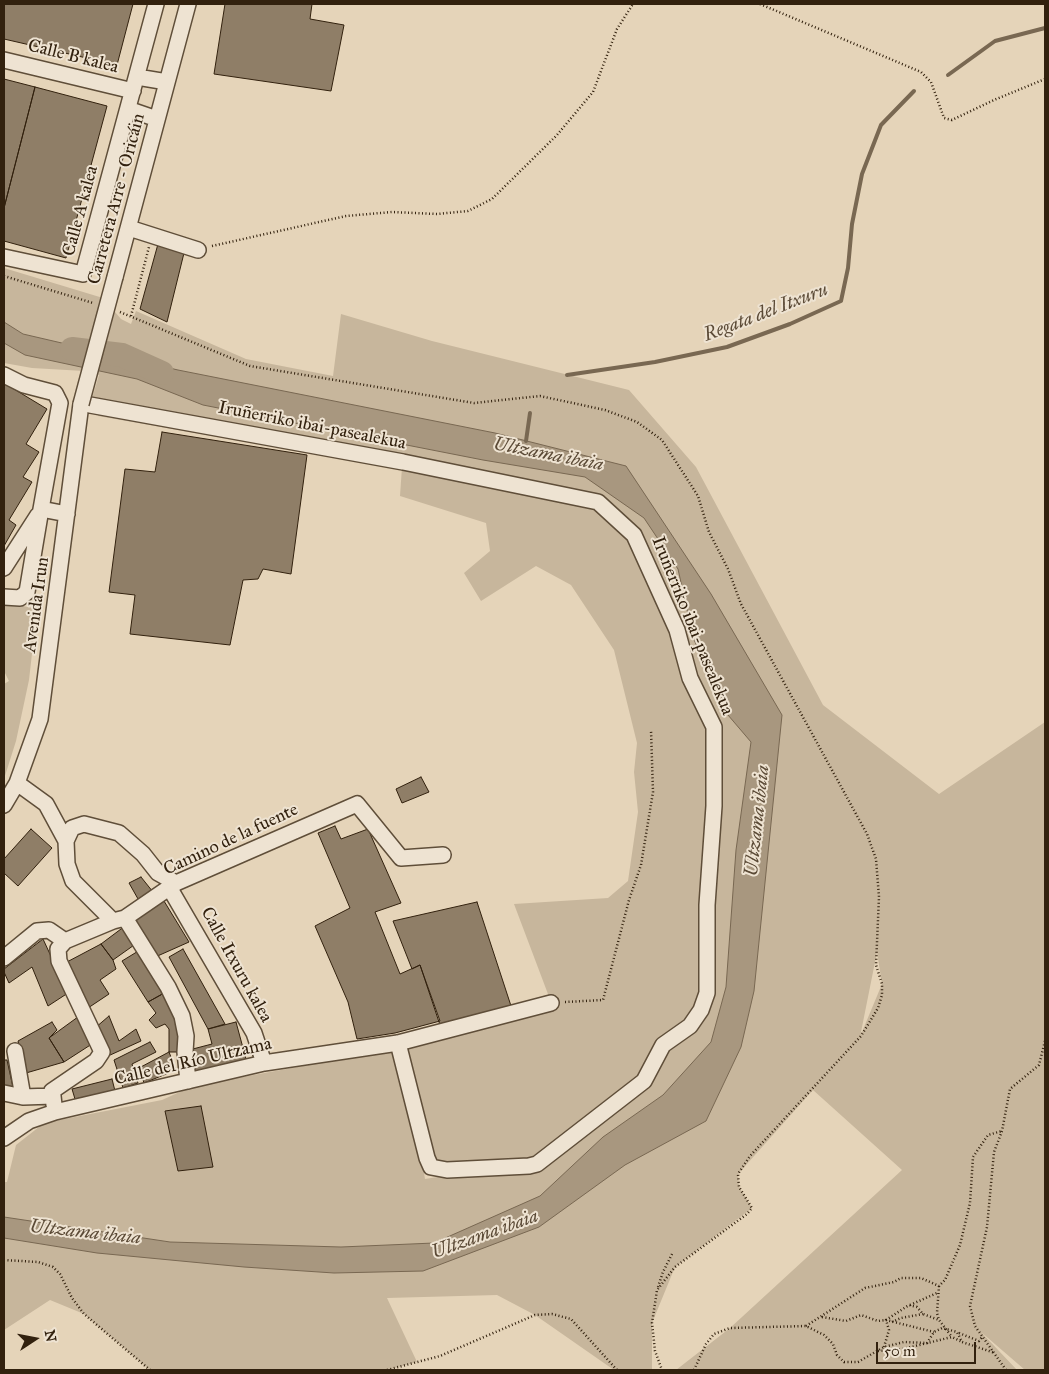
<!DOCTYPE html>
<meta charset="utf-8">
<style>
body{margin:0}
#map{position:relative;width:1049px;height:1374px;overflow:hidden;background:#e5d4b9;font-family:"IM FELL Great Primer",serif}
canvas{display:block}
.frame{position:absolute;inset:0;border:5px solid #32210e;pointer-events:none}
.north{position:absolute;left:10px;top:1314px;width:50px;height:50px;-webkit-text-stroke:4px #eee3d2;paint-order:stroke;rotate:79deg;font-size:14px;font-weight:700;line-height:20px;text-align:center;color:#32210e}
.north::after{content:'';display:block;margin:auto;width:18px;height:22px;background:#32210e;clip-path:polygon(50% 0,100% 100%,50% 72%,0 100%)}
.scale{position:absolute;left:876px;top:1342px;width:100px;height:22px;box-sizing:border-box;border:2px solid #32210e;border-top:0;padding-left:6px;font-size:15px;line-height:18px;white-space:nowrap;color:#32210e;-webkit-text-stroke:4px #eee3d2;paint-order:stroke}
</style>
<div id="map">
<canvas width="1049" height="1374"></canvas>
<div class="frame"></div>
<div class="north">N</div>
<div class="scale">50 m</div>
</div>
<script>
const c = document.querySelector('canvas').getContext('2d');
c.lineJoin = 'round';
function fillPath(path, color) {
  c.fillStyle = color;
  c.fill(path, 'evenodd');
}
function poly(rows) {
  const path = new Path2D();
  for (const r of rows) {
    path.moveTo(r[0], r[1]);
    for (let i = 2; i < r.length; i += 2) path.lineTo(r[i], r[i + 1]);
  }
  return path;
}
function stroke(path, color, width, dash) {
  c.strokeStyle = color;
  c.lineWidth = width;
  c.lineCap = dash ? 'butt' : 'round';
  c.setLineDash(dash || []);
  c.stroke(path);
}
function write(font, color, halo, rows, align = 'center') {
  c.font = font + ' "IM FELL Great Primer",serif';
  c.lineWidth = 4;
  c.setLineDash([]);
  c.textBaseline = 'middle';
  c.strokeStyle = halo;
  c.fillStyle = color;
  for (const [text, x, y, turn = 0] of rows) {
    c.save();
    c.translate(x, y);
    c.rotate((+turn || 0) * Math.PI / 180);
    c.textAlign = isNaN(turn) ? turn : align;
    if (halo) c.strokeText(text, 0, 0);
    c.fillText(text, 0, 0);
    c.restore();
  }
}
fillPath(poly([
 [4,268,103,298,121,319,131,324,136,311,246,359,333,376,341,314,432,341,629,390,696,467,823,705,939,794,1045,722,1045,1370,1025,1370,981,1332,1017,1370,676,1370,730,1328,902,1170,813,1090,738,1174,739,1187,752,1208,675,1267,652,1323,652,1370,614,1370,535,1315,497,1295,387,1298,417,1362,387,1370,150,1370,84,1314,50,1300,4,1330,4,1182,7,1182,16,1145,44,1123,162,1100,193,1086,391,1050,551,1002,514,904,608,898,628,881,638,812,634,772,637,743,614,650,571,585,536,566,481,601,464,573,490,551,486,523,400,496,402,467,327,456,98,416,100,406,90,405,99,375,84,371,32,368,4,363],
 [877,952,882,984,862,1032,861,1032],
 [422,1160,494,1168,425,1179],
 [4,602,37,609,29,680,16,741,4,779,4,684,9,681,4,671]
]), '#c7b69c');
const water = poly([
 [4,322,23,334,178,370,495,433,626,466,711,594,782,715,754,991,741,1047,706,1121,625,1165,539,1227,423,1271,334,1273,244,1267,97,1253,4,1238,4,1217,170,1242,341,1247,434,1243,540,1196,603,1137,663,1095,711,1042,726,987,736,850,751,742,722,708,693,637,678,569,644,518,585,477,483,460,203,405,137,379,25,355,4,343,4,322]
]);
fillPath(water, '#a8977f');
stroke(water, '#796852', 1);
stroke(poly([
 [948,75,995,41,1045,28],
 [567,375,655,362,727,347,790,324,841,301,848,268,852,224,862,174,881,125,914,91],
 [526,441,530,413]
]), '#796852', 4);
stroke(poly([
 [72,349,122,355,162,373]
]), '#a8977f', 24);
const building = poly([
 [4,4,133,4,117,65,4,39,4,4],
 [225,4,312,4,310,19,344,25,331,91,214,74,225,4],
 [4,79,35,87,4,208,4,79],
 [35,87,107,106,66,258,4,241,4,208,35,87],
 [158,244,184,253,167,322,140,309,158,244],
 [4,383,47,409,26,444,39,452,23,477,32,482,9,520,16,525,4,546,4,383],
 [162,432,307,455,291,574,263,569,258,579,243,580,230,645,130,634,135,595,109,592,125,469,155,472,162,432],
 [421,777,429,792,402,803,396,789,421,777],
 [335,826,341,839,368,829,401,903,375,912,400,974,420,965,440,1021,395,1033,357,1039,348,1002,315,926,350,908,318,833,335,826],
 [31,829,52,848,18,886,4,873,4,859,31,829],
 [141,877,157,897,142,906,129,883,141,877],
 [164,901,189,942,153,958,132,917,164,901],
 [477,902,513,1012,442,1031,420,965,412,969,393,921,477,902],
 [125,926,137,943,113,960,101,944,125,926],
 [43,939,68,993,48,1006,32,967,9,983,4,972,4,969,43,939],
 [101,944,113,960,116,969,100,980,109,994,88,1008,65,963,101,944],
 [183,949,225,1024,208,1029,169,957,183,949],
 [140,950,166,992,148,1002,122,961,140,950],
 [166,992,182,1030,181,1052,169,1052,169,1029,165,1024,156,1028,149,1020,156,1013,148,1002,166,992],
 [82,1014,95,1042,64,1062,49,1038,82,1014],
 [109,1016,119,1041,136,1029,141,1041,108,1056,95,1028,109,1016],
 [52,1022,57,1030,49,1038,64,1062,26,1073,18,1041,52,1022],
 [236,1022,246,1059,195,1072,189,1050,212,1044,208,1029,236,1022],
 [150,1042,156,1052,132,1064,138,1083,123,1088,114,1060,150,1042],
 [169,1052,176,1070,144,1083,139,1068,169,1052],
 [4,1060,7,1060,15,1096,4,1093,4,1060],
 [112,1079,115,1091,75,1099,72,1089,112,1079],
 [201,1106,213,1167,178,1171,165,1111,201,1106]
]);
fillPath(building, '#8f7e67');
stroke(building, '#32210e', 1);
const minor = poly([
 [4,60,133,91],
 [137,77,167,82],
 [128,109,157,119],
 [129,228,198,250],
 [4,257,83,274,156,4],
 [115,277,188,4],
 [4,375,24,385,55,393,60,403,41,509,67,514],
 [90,405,403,462,598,502,634,535,677,630,690,678,714,727,714,806,707,905,707,993,701,1010,690,1026,663,1045,644,1081,537,1164,529,1166,447,1170,431,1167,427,1158,398,1043],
 [4,568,38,515],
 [4,597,20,598,27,592,41,509],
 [17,783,46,804,66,841,67,864,73,881,113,921,125,918,168,987,182,1016,186,1036,185,1052,188,1081],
 [4,805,17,783,40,719,81,404],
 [66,841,72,828,84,824,119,833,143,854,158,873,176,883],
 [169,887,254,1033,264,1063],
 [125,918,176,883,357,804,401,858,443,855],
 [4,958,37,931,49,930,65,941,113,921],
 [15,1051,23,1097],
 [4,1093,23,1097,53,1096,54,1105],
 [53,1096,52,1091,96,1061,102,1052,59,961,58,949,65,941],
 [4,1138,29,1121,55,1112,264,1063,398,1043,551,1003]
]);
stroke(minor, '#5f4e39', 18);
stroke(poly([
 [760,4,921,72,931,82,944,118,952,120,994,100,1045,79],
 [212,246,346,216,392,212,437,214,468,211,492,199,557,135,593,92,617,29,633,4],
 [4,276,93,303],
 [120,312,250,366,474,403,540,396,605,410,637,422,662,440,698,496,709,532,728,569,741,604,867,834,876,859,879,897,876,965,882,984,882,995,878,1008,861,1036,750,1156,738,1174,739,1187,752,1208,747,1214,675,1267,657,1290,652,1323,655,1351,662,1370],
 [131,316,149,247],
 [565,1002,603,1000,629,900,641,865,653,792,651,730],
 [4,1260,38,1262,53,1267,60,1274,72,1298,84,1314,150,1370],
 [939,1286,937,1313,939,1320,952,1337],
 [658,1287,663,1272,673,1252],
 [910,1305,937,1293],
 [822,1317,846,1321,861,1315,878,1321,886,1320,909,1305,917,1307,923,1314,939,1320],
 [892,1322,901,1318,923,1314],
 [806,1326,865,1288,894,1282,901,1278,921,1278,939,1286,945,1280,960,1245,970,1203,973,1157,988,1135,1002,1131],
 [959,1333,979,1341,982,1337],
 [884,1347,889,1330,886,1320,934,1332],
 [878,1351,903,1349,952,1337,962,1342],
 [387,1370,440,1356,535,1315,552,1314,571,1319,617,1370],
 [694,1370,706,1344,714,1334,730,1328,806,1326,824,1335,833,1344,837,1355,844,1362,858,1362,884,1347,904,1342,927,1343,934,1332,942,1328,957,1332,962,1342,995,1353],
 [1006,1370,975,1326,970,1306,987,1227,994,1152,1002,1131,1010,1089,1039,1065,1045,1041]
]), '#32210e', 2.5, [1, 2.5]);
stroke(minor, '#eee3d2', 15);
const minorBridge = poly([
 [81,404,115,277]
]);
stroke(minorBridge, '#5f4e39', 18, []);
stroke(minorBridge, '#eee3d2', 15);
write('18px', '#32210e', '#eee3d2', [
 ["Calle B kalea",73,57,14],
 ["Carretera Arre - Oricáin",117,199,-75],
 ["Calle A kalea",81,211,-75],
 ["Iruñerriko ibai-pasealekua",312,426,11],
 ["Avenida Irun",37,605,-82],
 ["Iruñerriko ibai-pasealekua",692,626,68],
 ["Camino de la fuente",231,840,-25],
 ["Calle Itxuru kalea",236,965,61],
 ["Calle del Río Ultzama",193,1062,-13]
]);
write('italic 19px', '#5b4a36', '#eee3d2', [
 ["Regata del Itxuru",766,313,-21],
 ["Ultzama ibaia",548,455,11],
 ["Ultzama ibaia",758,821,-84],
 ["Ultzama ibaia",85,1233,6],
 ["Ultzama ibaia",485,1235,-20]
]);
</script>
